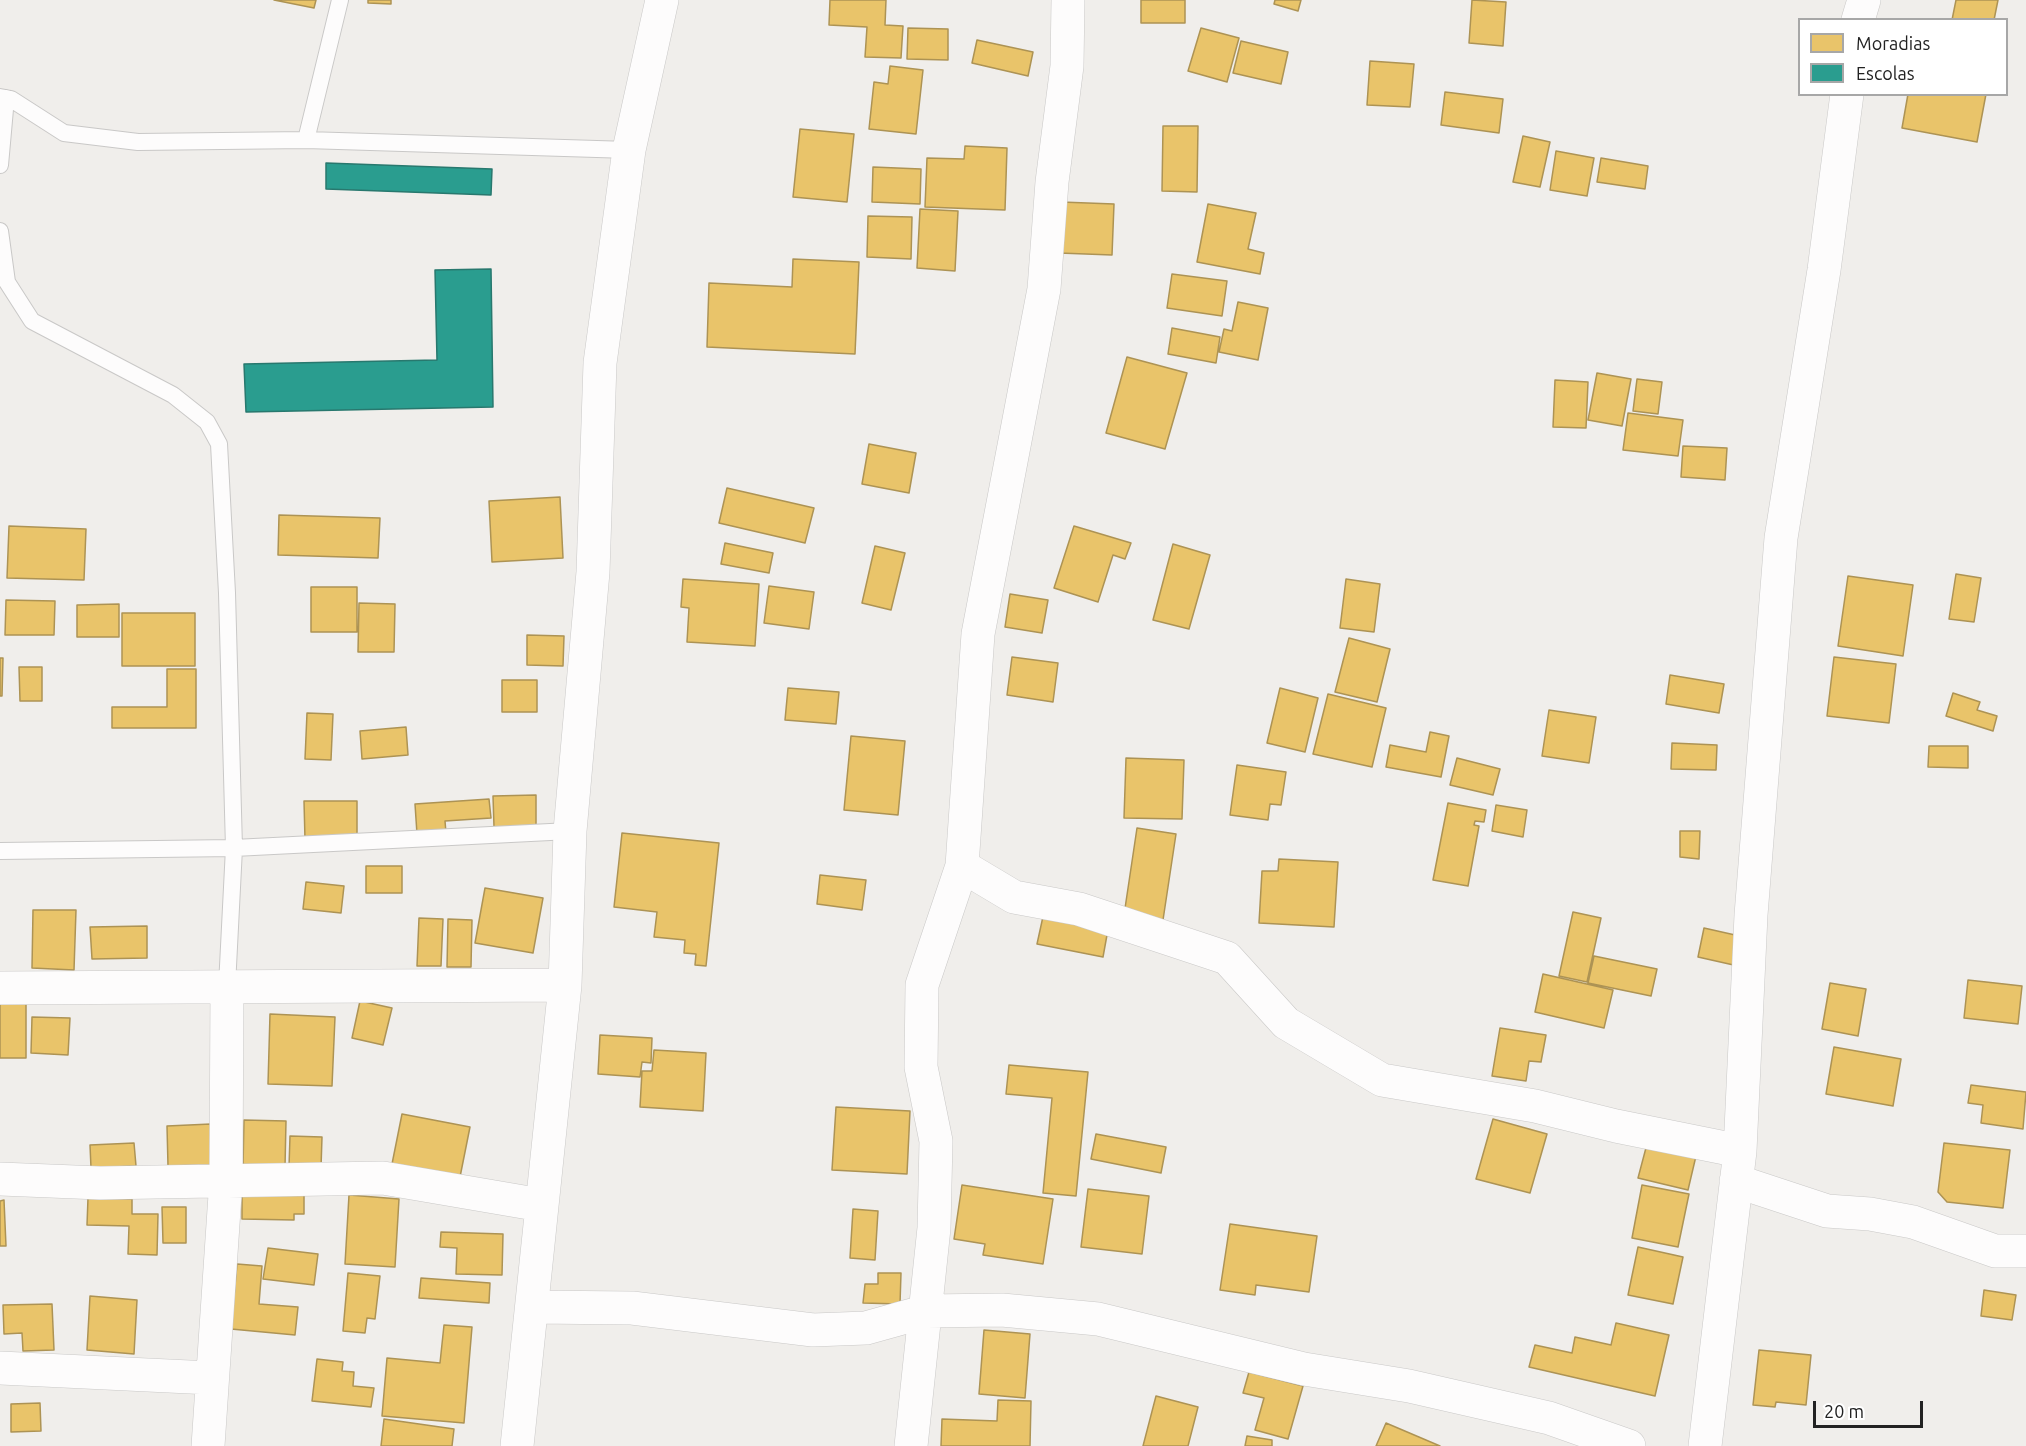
<!DOCTYPE html>
<html>
<head>
<meta charset="utf-8">
<style>
  body { margin:0 }
  #map { position:relative; width:2026px; height:1446px; overflow:hidden; background:#f0eeeb; font-family:Ubuntu,sans-serif }
  canvas { display:block }
  .legend { position:absolute; left:1798px; top:18px; width:210px; height:78px; box-sizing:border-box; background:#fff; border:2px solid #a7a7a7; margin:0; padding:8px 10px; list-style:none; font-size:18px; color:#222 }
  .legend li { display:flex; align-items:center; gap:12px; height:30px }
  .legend b { width:30px; border:2px solid #a7a7a7 }
  .scale { position:absolute; left:1813px; top:1401px; width:110px; height:27px; box-sizing:border-box; border:3px solid #222; border-top:0; padding-left:8px; font-size:18px; line-height:21px; white-space:nowrap; color:#222; -webkit-text-stroke:4px #fff; paint-order:stroke }
</style>
</head>
<body>
<div id="map">
<canvas width="2026" height="1446"></canvas>
<ul class="legend">
<li><b style="height:16px;background:#e9c46a"></b>Moradias</li>
<li><b style="height:16px;background:#2a9d8f"></b>Escolas</li>
</ul>
<div class="scale">20 m</div>
</div>
<script>
const context = document.querySelector('canvas').getContext('2d');
context.lineJoin = 'round';
function fill(path, color) {
  context.fillStyle = color;
  context.fill(path, 'evenodd');
}
function trace(path, color, width, dash) {
  context.strokeStyle = color;
  context.lineWidth = width;
  context.lineCap = dash ? 'butt' : 'round';
  context.setLineDash(dash || []);
  context.stroke(path);
}
const homes = new Path2D(`
  M274,0H316L314,8Z
  M368,0H391V4L368,3Z
  M830,0H886L885,25L903,26L901,58L865,57L867,27L829,25Z
  M1141,0H1185V23H1141Z
  M1275,0H1301L1298,11L1274,4Z
  M1472,0L1506,2L1503,46L1469,43Z
  M1956,0H1998L1994,20H1952Z
  M908,28L948,29V60L907,59Z
  M1201,28L1239,38L1227,82L1188,71Z
  M977,40L1033,52L1028,76L972,63Z
  M1241,41L1288,52L1281,84L1233,73Z
  M1370,61L1414,64L1410,107L1367,105Z
  M890,66L923,70L916,134L869,129L874,82L888,84Z
  M1445,92L1503,99L1499,133L1441,125Z
  M1908,94H1986L1977,142L1902,128Z
  M1163,126H1198L1197,192L1162,191Z
  M800,129L854,134L847,202L793,197Z
  M1523,136L1550,142L1540,187L1513,182Z
  M965,146L1007,148L1005,210L925,207L927,158L964,159Z
  M1556,151L1594,158L1587,196L1550,190Z
  M1601,158L1648,166L1645,189L1597,182Z
  M873,167L921,169L920,204L872,202Z
  M1061,202L1114,204L1112,255L1059,253Z
  M1208,204L1256,213L1248,249L1264,253L1260,274L1197,262Z
  M920,209L958,211L955,271L917,268Z
  M868,216L912,217L911,259L867,257Z
  M793,259L859,262L855,354L707,347L709,283L792,287Z
  M1172,274L1227,281L1222,316L1167,308Z
  M1238,302L1268,308L1258,360L1219,352L1224,329L1232,331Z
  M1172,328L1220,337L1216,363L1168,354Z
  M1127,357L1187,373L1165,449L1106,433Z
  M1597,373L1631,379L1622,426L1588,420Z
  M1637,379L1662,382L1658,414L1633,411Z
  M1555,380L1588,382L1586,428L1553,427Z
  M1628,413L1683,420L1678,456L1623,450Z
  M869,444L916,453L909,493L862,484Z
  M1683,446L1727,448L1725,480L1681,477Z
  M727,488L814,508L805,543L719,523Z
  M560,497L563,558L492,562L489,501Z
  M279,515L380,518L378,558L278,555Z
  M9,526L86,529L84,580L7,578Z
  M1074,526L1131,543L1125,559L1113,555L1098,602L1054,588Z
  M725,543L773,553L769,573L721,564Z
  M1173,544L1210,555L1189,629L1153,620Z
  M875,546L905,553L891,610L862,603Z
  M1956,574L1981,578L1974,622L1949,619Z
  M1848,576L1913,585L1903,656L1838,646Z
  M683,579L759,584L755,646L687,642L689,608L681,607Z
  M1346,579L1380,584L1374,632L1340,628Z
  M769,586L814,592L809,629L764,623Z
  M311,587H357V632H311Z
  M1010,594L1048,600L1042,633L1005,627Z
  M6,600L55,601L54,635H5Z
  M359,603L395,604L394,652H358Z
  M119,604V637H77V605Z
  M122,613H195V666H122Z
  M527,635L564,636L563,666L527,665Z
  M1349,638L1390,649L1377,702L1335,692Z
  M1012,657L1058,663L1053,702L1007,695Z
  M1834,657L1896,664L1889,723L1827,716Z
  M0,658H3L2,696H0Z
  M19,667H42V701H20Z
  M167,669H196V728H112V707H167Z
  M1670,675L1724,684L1719,713L1666,704Z
  M502,680H537V712H502Z
  M788,688L839,692L836,724L785,720Z
  M1280,688L1318,698L1305,752L1267,743Z
  M1953,693L1980,702L1977,710L1997,716L1993,731L1946,716Z
  M1328,694L1386,708L1372,767L1313,754Z
  M1549,710L1596,717L1589,763L1542,756Z
  M307,713L333,714L331,760L305,759Z
  M406,727L408,755L362,759L360,731Z
  M1430,732L1449,736L1441,777L1386,767L1390,745L1426,752Z
  M851,736L905,741L898,815L844,810Z
  M1672,743L1717,745L1716,770L1671,769Z
  M1929,746H1968V768L1928,767Z
  M1126,758L1184,760L1182,819L1124,818Z
  M1457,758L1500,769L1493,795L1450,785Z
  M1237,765L1286,772L1281,805L1270,804L1268,820L1230,815Z
  M536,795V826L494,827L493,796Z
  M489,799L491,818L445,821L446,833L417,834L415,804Z
  M304,801H357V840H305Z
  M1448,803L1486,810L1484,822L1475,821L1474,825L1479,826L1468,886L1433,880Z
  M1496,805L1527,810L1523,837L1492,831Z
  M1137,828L1176,834L1163,920L1124,915Z
  M1680,831H1700L1699,859L1680,857Z
  M622,833L719,843L706,966L695,965L696,954L684,953L685,940L654,937L657,912L614,907Z
  M1279,859L1338,862L1334,927L1259,923L1262,871H1278Z
  M366,866H402V893H366Z
  M820,875L866,880L862,910L817,904Z
  M306,882L344,886L341,913L303,909Z
  M485,888L543,898L533,953L475,943Z
  M33,910H76L74,970L32,968Z
  M1044,912L1109,924L1103,957L1037,944Z
  M1573,912L1601,918L1587,982L1559,976Z
  M419,918L443,919L441,966H417Z
  M448,919L472,920L471,967H447Z
  M147,926V958L92,959L90,927Z
  M1704,928L1744,937L1738,966L1698,957Z
  M1594,956L1657,969L1651,996L1588,983Z
  M1543,974L1613,990L1604,1028L1535,1012Z
  M1968,980L2022,986L2018,1024L1964,1018Z
  M1830,983L1866,989L1858,1036L1822,1029Z
  M360,1001L392,1008L383,1045L352,1038Z
  M0,1002H26V1058H0Z
  M270,1014L335,1017L332,1086L268,1084Z
  M32,1017L70,1018L68,1055L31,1053Z
  M1500,1028L1546,1035L1541,1062L1529,1061L1526,1081L1492,1076Z
  M600,1035L652,1038L651,1063L642,1062L640,1077L598,1074Z
  M1834,1047L1901,1059L1893,1106L1826,1094Z
  M654,1050L706,1053L703,1111L640,1107L642,1071H652Z
  M1009,1065L1088,1072L1076,1196L1043,1193L1052,1098L1006,1094Z
  M1971,1085L2026,1092L2023,1129L1981,1123L1983,1105L1968,1103Z
  M836,1107L910,1111L907,1174L832,1170Z
  M402,1114L470,1127L460,1177L392,1164Z
  M1493,1119L1547,1134L1530,1193L1476,1179Z
  M244,1120L286,1121L285,1167L243,1166Z
  M211,1124L212,1165L168,1166L167,1126Z
  M1096,1134L1166,1147L1161,1173L1091,1159Z
  M290,1136L322,1137L321,1168L289,1167Z
  M134,1143L136,1166L91,1168L90,1145Z
  M1944,1143L2010,1150L2003,1208L1947,1202L1938,1192Z
  M1647,1144L1696,1156L1688,1190L1638,1178Z
  M962,1185L1053,1199L1043,1264L983,1255L985,1244L954,1239Z
  M1642,1185L1689,1194L1678,1247L1632,1238Z
  M1088,1189L1149,1196L1142,1254L1081,1247Z
  M242,1194L304,1195V1214H294V1220L242,1219Z
  M349,1195L399,1199L395,1267L345,1264Z
  M88,1198L132,1199V1214H158L157,1255L128,1254L129,1226L87,1225Z
  M4,1200L6,1246H0V1201Z
  M162,1207H186V1243H163Z
  M853,1209L878,1211L875,1260L850,1258Z
  M1230,1224L1317,1236L1309,1292L1256,1285L1255,1295L1220,1290Z
  M441,1232L503,1234L502,1275L456,1274L457,1248L440,1247Z
  M1638,1247L1683,1257L1673,1304L1628,1295Z
  M268,1248L318,1254L314,1285L263,1279Z
  M237,1264L262,1266L259,1304L298,1307L295,1335L231,1329Z
  M348,1273L380,1276L375,1319L367,1318L365,1333L343,1331Z
  M878,1273H901L900,1304L863,1303L865,1284H878Z
  M421,1278L490,1283L489,1303L419,1298Z
  M1984,1290L2016,1295L2012,1320L1981,1316Z
  M90,1296L137,1300L134,1354L87,1350Z
  M52,1304L54,1350L23,1351L22,1333L4,1334L3,1305Z
  M1616,1323L1669,1335L1655,1396L1529,1367L1535,1345L1572,1353L1575,1337L1611,1345Z
  M444,1325L472,1327L464,1423L382,1416L387,1358L440,1363Z
  M984,1330L1030,1334L1025,1398L979,1394Z
  M1759,1350L1811,1355L1806,1405L1776,1402L1775,1407L1753,1405Z
  M317,1359L343,1362L342,1371L354,1372L353,1386L374,1388L371,1407L312,1401Z
  M1249,1372L1303,1386L1288,1439L1255,1430L1264,1398L1243,1393Z
  M1156,1396L1198,1407L1188,1446H1143Z
  M998,1400L1031,1401L1030,1446H941L942,1419L997,1421Z
  M40,1403L41,1431L11,1432V1404Z
  M384,1419L454,1429L452,1446H381Z
  M1386,1423L1440,1446H1376Z
  M1247,1436L1272,1440V1446H1245Z`);
const schools = new Path2D(`
  M326,163L492,169L491,195L326,189Z
  M491,269L493,407L246,412L244,364L437,360L435,270Z`);
const lane = new Path2D(`
  M0,97L11,99L64,133L138,142L306,140L629,150
  M306,140L340,0
  M0,165L6,98
  M0,231L7,282L32,321L173,395L207,422L219,444L227,593L234,848L227,986
  M0,851L234,848L570,831`);
const street = new Path2D(`
  M1858,20L1864,0
  M962,866L1014,897L1079,909L1227,958L1286,1023L1382,1080L1535,1106L1616,1126L1740,1151
  M0,988L565,985
  M0,1179L100,1183L383,1178L541,1205
  M1736,1181L1827,1211L1870,1214L1913,1222L1995,1251H2026
  M533,1307L632,1308L813,1330L866,1328L927,1311L1002,1310L1098,1319L1304,1369L1409,1386L1549,1418L1629,1446
  M0,1368L211,1378
  M208,1446L226,1180L227,986
  M517,1446L565,985L570,831L593,572L600,363L629,150L662,0
  M911,1446L934,1228L936,1141L921,1067L922,985L962,866L978,634L1044,289L1052,182L1067,66L1068,0
  M1705,1446L1740,1151L1751,915L1781,538L1824,270L1847,94`);
fill(homes, '#e9c46a');
trace(homes, '#ad9354', 1.5);
fill(schools, '#2a9d8f');
trace(schools, '#28786e', 1.5);
trace(lane, '#c9c8c7', 18);
trace(street, '#c9c8c7', 34);
trace(lane, '#fdfcfc', 16);
trace(street, '#fdfcfc', 33);
</script>
</body>
</html>
